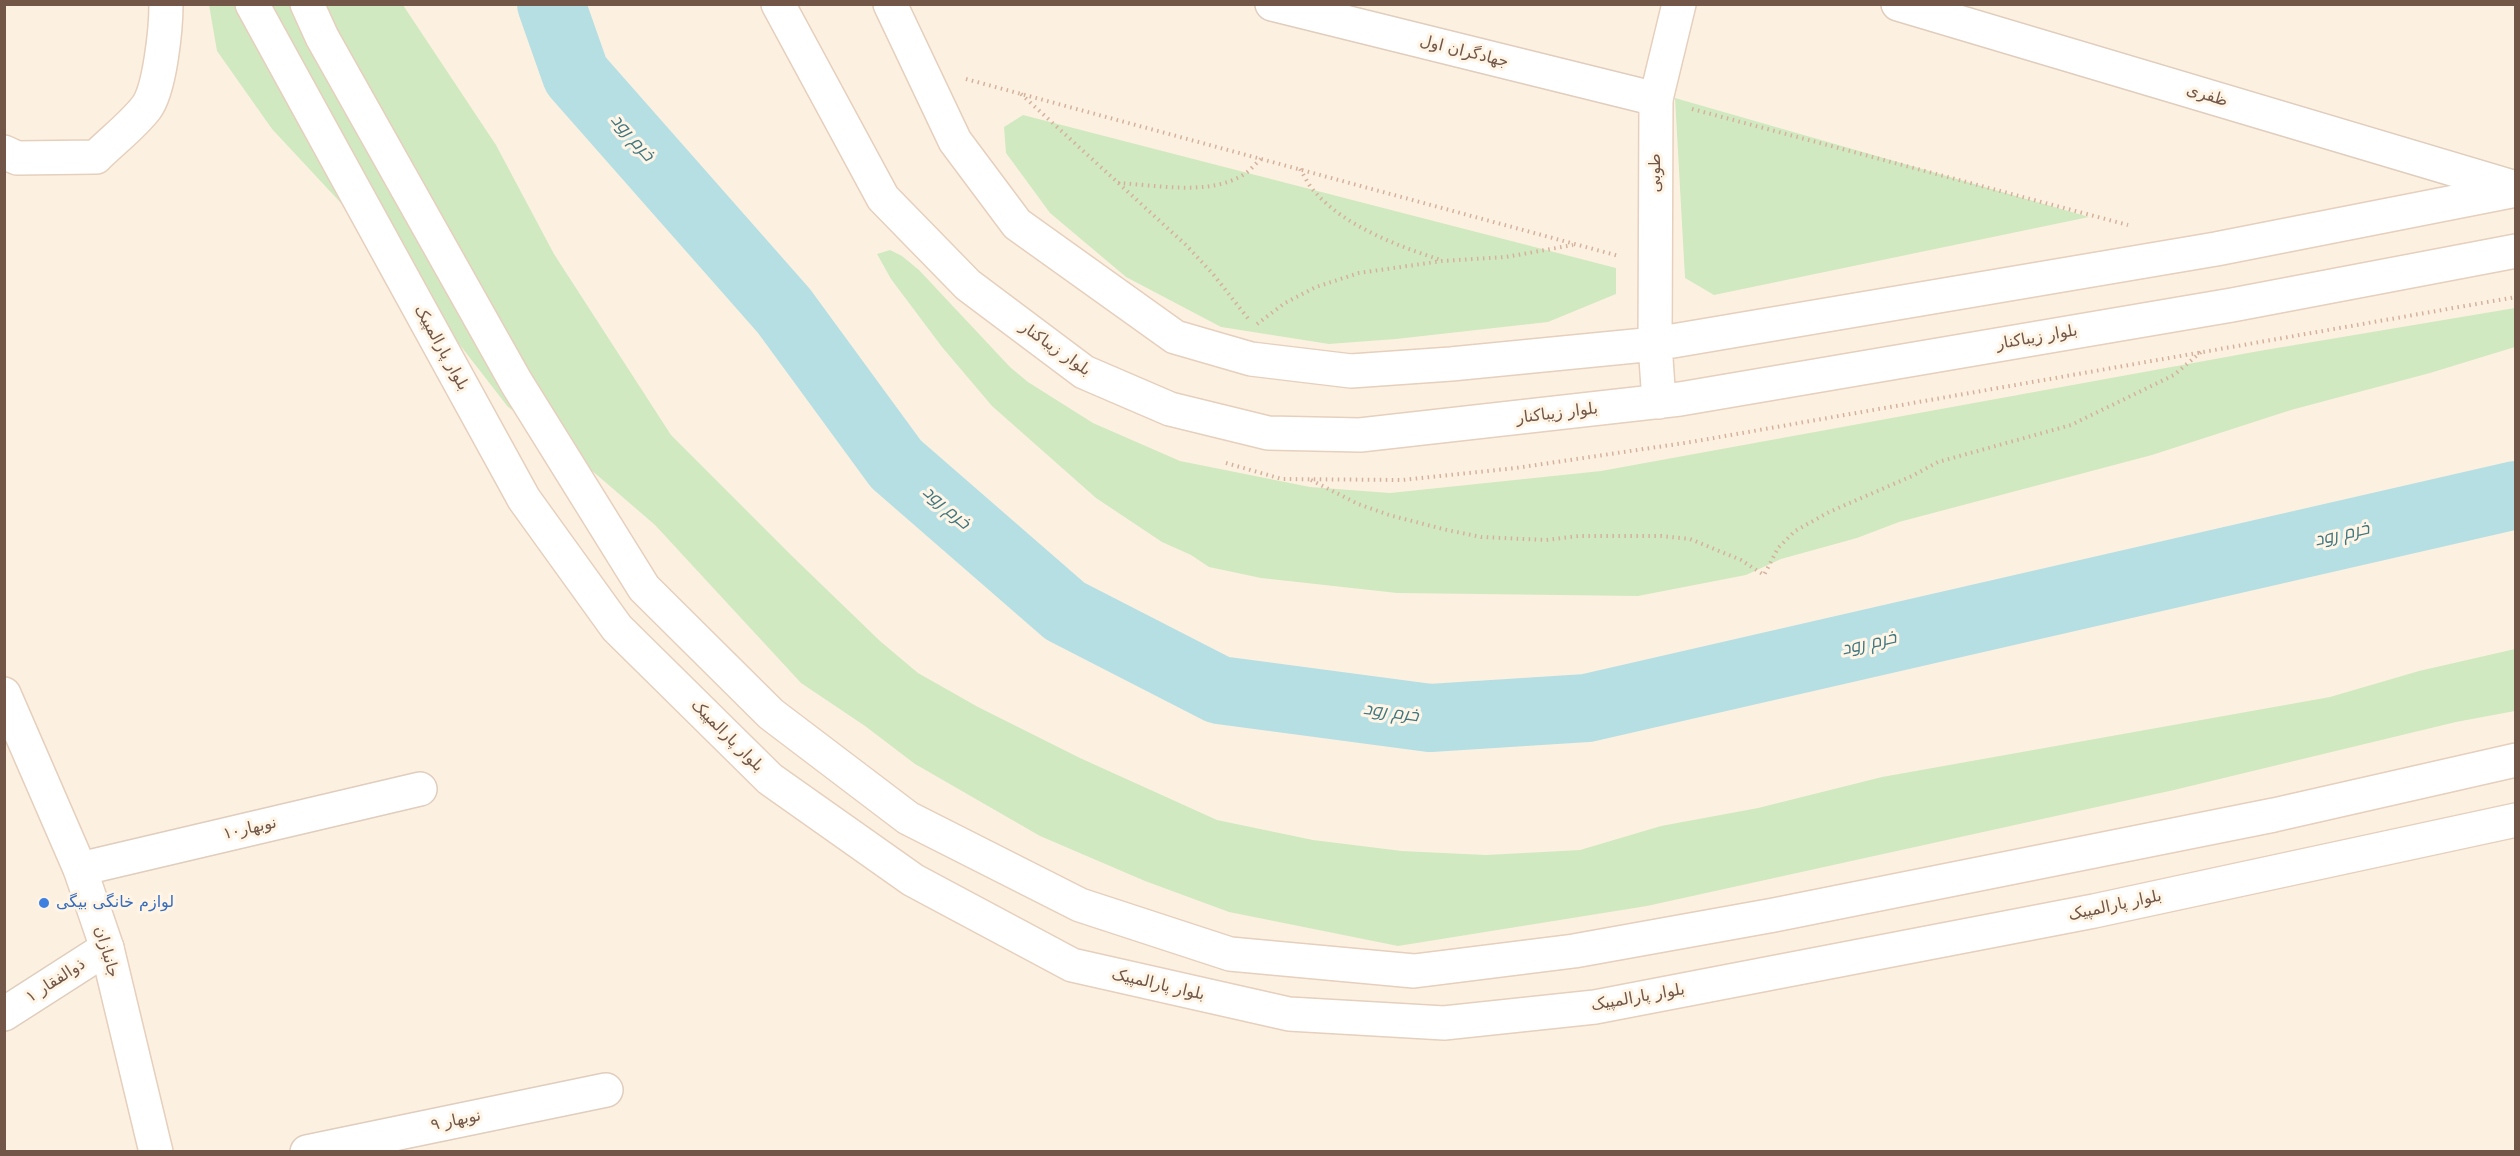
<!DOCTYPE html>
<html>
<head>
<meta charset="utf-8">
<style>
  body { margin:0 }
  #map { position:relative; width:2520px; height:1156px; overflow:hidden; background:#fcf1e1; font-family:"DejaVu Sans",sans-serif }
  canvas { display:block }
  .frame { position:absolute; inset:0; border:6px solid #725648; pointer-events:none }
</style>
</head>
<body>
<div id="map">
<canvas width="2520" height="1156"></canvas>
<div class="frame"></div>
</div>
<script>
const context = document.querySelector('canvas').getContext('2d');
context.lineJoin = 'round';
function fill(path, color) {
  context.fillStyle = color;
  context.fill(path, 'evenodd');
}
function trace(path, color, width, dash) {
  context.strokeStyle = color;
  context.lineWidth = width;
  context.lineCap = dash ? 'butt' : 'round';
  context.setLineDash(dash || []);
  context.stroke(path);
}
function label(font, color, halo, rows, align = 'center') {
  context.font = font + ' "DejaVu Sans",Cairo,sans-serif';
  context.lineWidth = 6;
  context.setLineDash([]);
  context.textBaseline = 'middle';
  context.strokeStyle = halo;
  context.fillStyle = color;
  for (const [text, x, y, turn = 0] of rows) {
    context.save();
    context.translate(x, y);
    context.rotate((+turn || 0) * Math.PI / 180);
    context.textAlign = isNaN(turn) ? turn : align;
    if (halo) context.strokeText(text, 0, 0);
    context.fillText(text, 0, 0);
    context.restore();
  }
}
const green = new Path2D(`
  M209,5H403L496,145L554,254L671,435L792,556L880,641L918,673L978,707L1080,758L1217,820L1313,840L1402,851L1486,855L1580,850L1661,826L1758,808L1882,777L2330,697L2419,671L2515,649V711L2456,722L2174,790L1647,906L1398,946L1229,912L1145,881L1040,836L915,764L865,726L801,683L655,525L568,450L508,407L394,260L272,129L217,51Z
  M1675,98L2089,217L1714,295L1685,278Z
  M1023,115L1616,268V294L1548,322L1396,339L1329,344L1221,327L1126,277L1050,213L1006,153L1004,127Z
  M890,250L902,256L919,270L1010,367L1028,382L1093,423L1180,461L1310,487L1390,493L1601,471L2259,351L2515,308V347L2430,373L2291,410L2152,455L1899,522L1857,538L1781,559L1746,575L1638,596L1397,593L1261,578L1209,567L1191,555L1162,542L1096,498L992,406L942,347L891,279L877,254Z`);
const river = new Path2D(`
  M551,4L576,75L784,311L896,464L1065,611L1219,690L1430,718L1587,708L2516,495`);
const path = new Path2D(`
  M966,79L1619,256
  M1021,94L1186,245L1213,274L1250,321
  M1692,109L2128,225
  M1300,169C1305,177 1309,186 1315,192C1344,226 1400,247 1441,260
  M1118,183C1158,185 1208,196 1243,175C1250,171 1255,164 1261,159
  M1257,324L1285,303L1316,287L1359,273L1442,261L1506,257L1573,245
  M1226,463L1282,479L1402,480L1516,468L1691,442L2516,297
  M1311,480L1358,504L1389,515L1447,530L1481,537L1546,540L1579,536H1661L1690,539L1741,560L1764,575L1778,548L1795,531L1829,512L1912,476L1938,462L2071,425L2174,375L2201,352`);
const street = new Path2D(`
  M1272,4L1656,99
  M1898,4L2516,188
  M80,869L420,789
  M4,1014L107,948
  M307,1152L606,1090`);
const secondary = new Path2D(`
  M252,4L524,499L617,628L770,779L913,880L1072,965L1289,1014L1444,1023L1595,1007L2094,911L2516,820
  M307,4L322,37L516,382L644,588L771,714L908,818L1080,905L1230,954L1414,971L1574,951L1774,915L2274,815L2516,760
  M778,4L883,198L968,285L1084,372L1170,409L1268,433L1360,435L1680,399L2232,305L2516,251
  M890,4L955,141L1017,224L1175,337L1251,359L1351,371L1451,364L1655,344L2216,249L2516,190
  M4,152L17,158L96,157C112,141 132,126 146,108C160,90 166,28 166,4
  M1659,402L1655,344L1656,99L1679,4
  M4,694L80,869L107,948L156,1152`);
const markers = [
  [44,903,6,"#3f7fe0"]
];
const streetNames = [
  ["جهادگران اول",1464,52,14],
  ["ظفری",2207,96,17],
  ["طوبی",1656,173,-90],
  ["بلوار زیباکنار",2037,338,-10],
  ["بلوار پارالمپیک",441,348,61],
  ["بلوار زیباکنار",1055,349,35],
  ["بلوار زیباکنار",1557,414,-7],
  ["بلوار پارالمپیک",727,736,45],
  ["نوبهار۱۰",250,829,-13],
  ["بلوار پارالمپیک",2115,906,-12],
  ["جانبازان",106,952,74],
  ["ذوالفقار ۱",56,981,-33],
  ["بلوار پارالمپیک",1158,985,13],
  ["بلوار پارالمپیک",1638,998,-10],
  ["نوبهار ۹",456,1121,-12]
];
const shopNames = [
  ["لوازم خانگی بیگی",56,903]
];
const waterNames = [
  ["خرم رود",632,138,49],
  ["خرم رود",946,508,41],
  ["خرم رود",2342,535,-13],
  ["خرم رود",1869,644,-13],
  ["خرم رود",1391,713,8]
];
fill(green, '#d1e9c0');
trace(river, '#b6dfe4', 68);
trace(street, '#e0cdbd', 36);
trace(secondary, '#e6cfbd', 36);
trace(path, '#d5b19c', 4, [1.5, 4.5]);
trace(street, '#fff', 33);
trace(secondary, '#fff', 33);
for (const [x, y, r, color] of markers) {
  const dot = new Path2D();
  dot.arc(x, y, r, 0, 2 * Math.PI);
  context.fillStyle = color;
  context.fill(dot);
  trace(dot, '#fff5e6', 2);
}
label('16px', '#725648', '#fff5e6', streetNames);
label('16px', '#366cbe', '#fff5e6', shopNames, 'left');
label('italic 18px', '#3f767f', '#fff5e6', waterNames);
</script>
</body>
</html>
